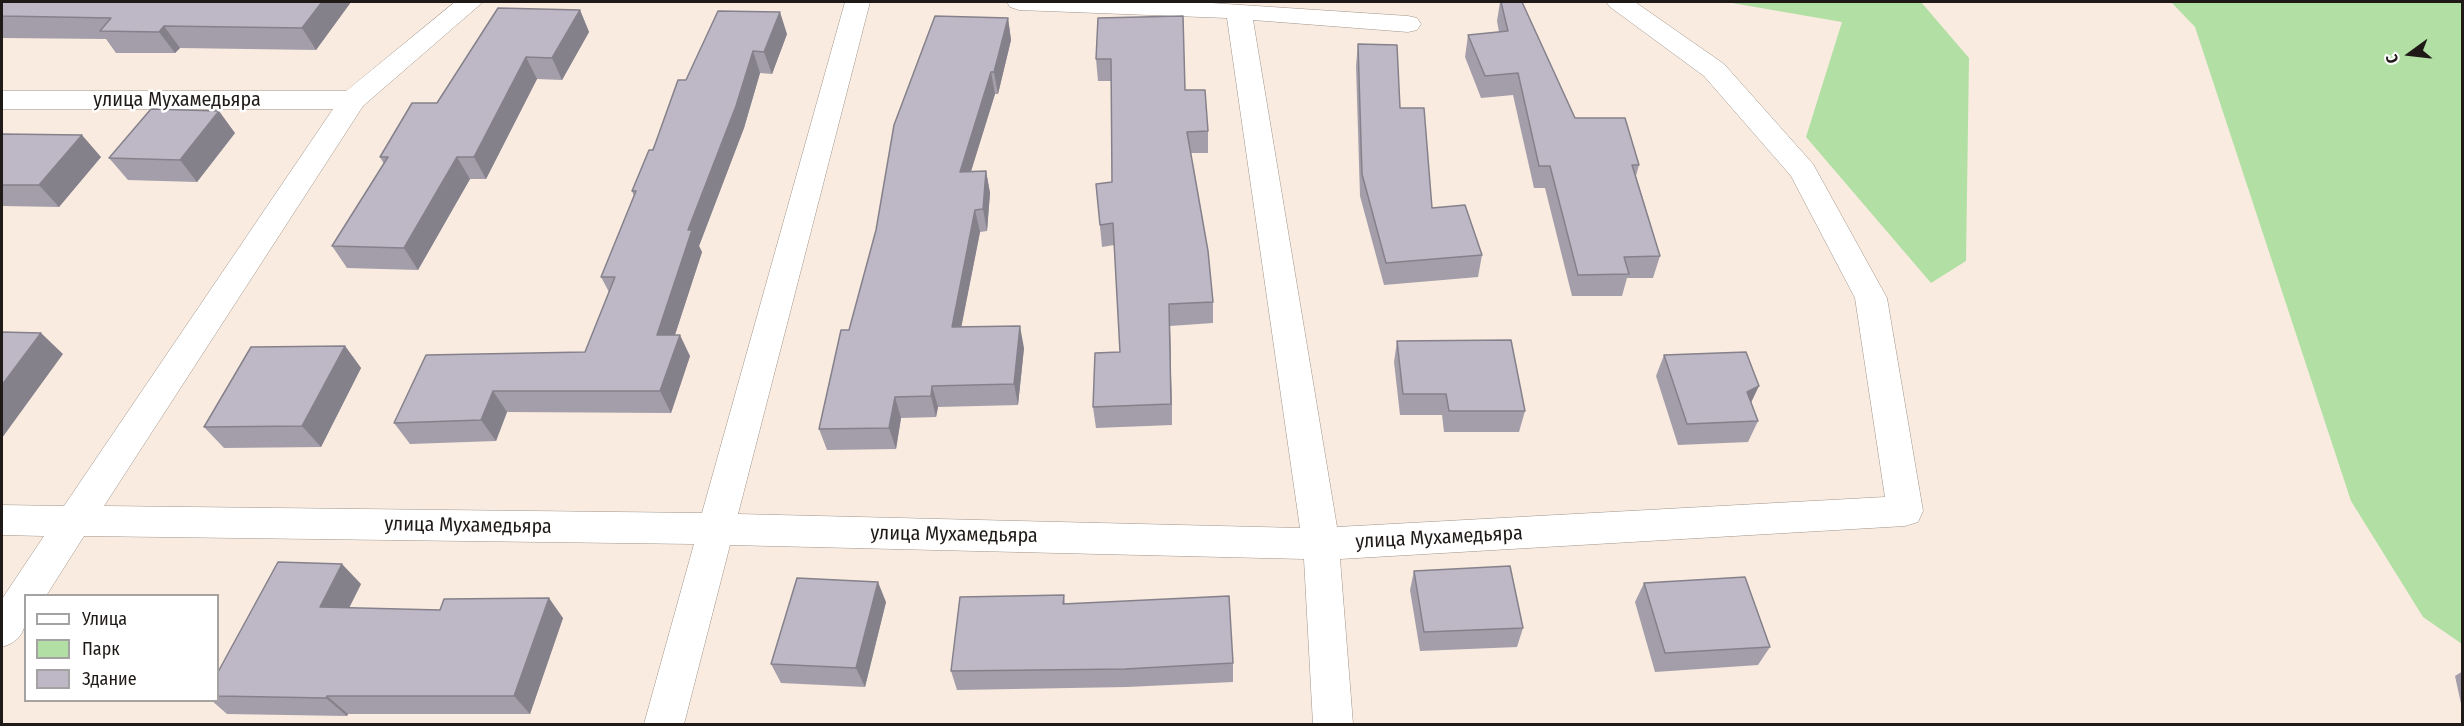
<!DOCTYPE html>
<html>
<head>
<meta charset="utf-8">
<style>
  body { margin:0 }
  #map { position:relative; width:2464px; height:726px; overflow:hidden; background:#f9ebe0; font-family:"Fira Sans Condensed",sans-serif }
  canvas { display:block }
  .frame { position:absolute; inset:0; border:3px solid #1f1a17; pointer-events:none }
  .legend { position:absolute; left:24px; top:594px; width:195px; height:108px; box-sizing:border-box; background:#fff; border:2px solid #a5a3a2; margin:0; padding:8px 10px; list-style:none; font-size:18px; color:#1f1a17 }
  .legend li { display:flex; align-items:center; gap:12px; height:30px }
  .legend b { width:30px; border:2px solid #a5a3a2 }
  .north { position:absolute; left:2380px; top:24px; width:60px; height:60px; -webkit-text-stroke:4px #fff; paint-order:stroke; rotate:255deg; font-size:16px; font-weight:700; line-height:24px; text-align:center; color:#1f1a17 }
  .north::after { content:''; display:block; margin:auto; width:21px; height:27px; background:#1f1a17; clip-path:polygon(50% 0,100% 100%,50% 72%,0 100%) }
</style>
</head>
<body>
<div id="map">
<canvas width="2464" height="726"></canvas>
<div class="frame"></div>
<ul class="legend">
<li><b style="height:8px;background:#fff"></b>Улица</li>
<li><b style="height:16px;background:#b2e0a4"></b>Парк</li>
<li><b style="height:16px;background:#beb8c6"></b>Здание</li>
</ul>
<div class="north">С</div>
</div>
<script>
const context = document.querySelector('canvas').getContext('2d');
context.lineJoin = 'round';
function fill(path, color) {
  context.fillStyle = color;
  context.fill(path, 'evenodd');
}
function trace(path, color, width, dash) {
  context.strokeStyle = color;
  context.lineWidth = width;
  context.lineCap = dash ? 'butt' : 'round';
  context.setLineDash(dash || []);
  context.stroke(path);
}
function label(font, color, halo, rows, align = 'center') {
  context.font = font + ' "Fira Sans Condensed",sans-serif';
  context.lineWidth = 5;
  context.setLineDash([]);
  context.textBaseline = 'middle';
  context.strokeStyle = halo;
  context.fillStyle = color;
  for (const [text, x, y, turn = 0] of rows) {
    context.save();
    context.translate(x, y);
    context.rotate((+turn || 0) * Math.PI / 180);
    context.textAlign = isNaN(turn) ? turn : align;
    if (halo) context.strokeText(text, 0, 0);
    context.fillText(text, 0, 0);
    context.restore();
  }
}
const green = new Path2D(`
  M1726,2H1921L1969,58L1966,261L1931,283L1806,137L1842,22Z
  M2171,2H2462V644L2423,617L2351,501L2195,27Z`);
const street = new Path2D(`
  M455,2H483L363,106L104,506L702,513L845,2H870L738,514L1300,528L1227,18L1019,10L1010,7L1007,2H1196L1408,16L1417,18L1421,24L1417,30L1408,32L1253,20L1337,527L1885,497L1855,298L1791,176L1704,76L1610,7L1606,2H1635L1724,64L1813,164L1887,298L1923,511L1918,522L1905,526L1340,559L1353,724H1313L1304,559L730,545L684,724H644L694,544L84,536L46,596H26C26,620 29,639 2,647V599L44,536L2,535V505L64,506L333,109H2V91H346Z`);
const wall = new Path2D(`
  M2,2H351L316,50L180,48L175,53H116L106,39L2,38Z
  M1500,2H1522L1575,118L1639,165L1636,176L1660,256L1653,278H1627L1622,296H1572L1545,188H1534L1513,95L1481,98L1465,57L1468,35L1499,32L1497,21Z
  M580,10L589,32L562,80L537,79L486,179H470L418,270L347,268L332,246L384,164L380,157L437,103Z
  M1008,18L1011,40L998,94H995L971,171H986L990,193L987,231L980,232L961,327L1024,348L1018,405L938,407L936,417L901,418L896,449L827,450L819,429L849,330Z
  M1098,18L1185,90L1208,131V153H1191L1213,302V323L1170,326L1172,425L1096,428L1093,407L1120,352L1114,245L1102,247L1096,184L1112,182L1111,81H1098L1096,59Z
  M787,34L772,74L760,73L744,128L699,246L702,252L675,335L690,356L671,413L507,412L496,441L410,444L394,423L585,352L609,292L601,277L634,196L632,191L686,80Z
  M1358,44L1400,108L1432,208L1482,255L1478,277L1384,285L1360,196L1356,66Z
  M235,133L197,182L128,180L109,158Z
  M2,134L101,157L59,207L2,206Z
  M1397,341L1525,411L1519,432H1444L1442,415H1400L1394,362Z
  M345,346L361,368L321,447L224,448L204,427Z
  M1664,355L1751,403L1758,421L1748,442L1678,445L1656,376Z
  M1414,571L1523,628L1517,647L1420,651L1410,590Z
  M1644,583L1770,647L1758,665L1655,672L1635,602Z
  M361,584L349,608L563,618L530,714H348L347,716L227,714L211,700H218V672Z
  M1064,595L1065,604L1233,663V682L1127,687L957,690L951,671Z
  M886,602L865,687L781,683L771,664Z
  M2463,671V713L2455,676Z`);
const shadedWall = new Path2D(`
  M322,2H351L316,50L302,28Z
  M580,10L589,32L562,80L552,58Z
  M780,12L787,34L772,74L764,52Z
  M1008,18L1011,40L998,94L994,72Z
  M164,26L180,48L175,53L159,32Z
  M753,51L760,73L744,128L699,246L702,252L668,356L657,335L688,230Z
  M526,57L537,79L486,179L474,157Z
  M991,72L995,94L964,194L960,172Z
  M219,111L235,133L197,182L180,160Z
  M82,135L101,157L59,207L39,185Z
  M457,157L470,179L418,270L404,248Z
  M986,171L990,193L987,231L983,209Z
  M975,210L980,232L957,349L952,327Z
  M1169,304L1170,326L1172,425L1171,404Z
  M1020,326L1024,348L1018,405L1014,384Z
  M41,333L63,354L2,438V385Z
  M680,335L690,356L671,413L660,391Z
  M345,346L361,368L321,447L302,426Z
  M932,386L938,407L936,417L931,396Z
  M1759,386L1749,407L1747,392Z
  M493,391L507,412L496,441L481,420Z
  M895,397L901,418L896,449L889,428Z
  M342,564L361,584L340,626L320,607Z
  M878,582L886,602L865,687L856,668Z
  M549,598L563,618L530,714L514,696Z
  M327,696L348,714L347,716L326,698Z`);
const building = new Path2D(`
  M2,2H322L302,28L164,26L159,32L100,31L111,18L2,16Z
  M1501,2H1522L1575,118H1625L1639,165H1632L1660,256L1624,257L1629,274L1578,275L1550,166H1539L1518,73L1485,76L1468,35L1508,31Z
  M498,8L580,10L552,58L526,57L474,157H457L404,248L332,246L388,157H380L412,103H437Z
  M718,11L780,12L764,52L753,51L736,106L688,230H692L657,335H680L660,391H493L481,420L394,423L426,355L585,352L615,277H601L636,191H632L649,150H653L678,80H686Z
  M935,16L1008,18L994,72H991L960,172L986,171L983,209L975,210L952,327L1020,326L1014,384L932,386L931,396L895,397L889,428L819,429L841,330H849L876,230L894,125Z
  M1183,16L1185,90H1205L1208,131L1187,132L1208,251L1213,302L1169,304L1171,404L1093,407L1095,353L1120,352L1113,223L1100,225L1096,184L1112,182L1111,59H1096L1098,18Z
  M1358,44L1397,45L1400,108H1424L1432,208L1465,205L1482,255L1386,263L1362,174Z
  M151,109L219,111L180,160L109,158Z
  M2,134L82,135L39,185H2Z
  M2,332L41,333L2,385Z
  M1511,340L1525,411H1449L1446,394H1403L1397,341Z
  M345,346L302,426L204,427L251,347Z
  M1746,352L1759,386L1747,392L1758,421L1687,424L1664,355Z
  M278,562L342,564L320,607L440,610L444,599L549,598L514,696H327L326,698L218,696V672Z
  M1510,566L1523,628L1424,632L1414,571Z
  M1745,577L1770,647L1665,653L1644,583Z
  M797,578L878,582L856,668L771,664Z
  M1064,595L1063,604L1229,596L1233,663L1125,669L951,671L960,597Z`);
const streetNames = [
  ["улица Мухамедьяра",177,100],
  ["улица Мухамедьяра",468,526,1],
  ["улица Мухамедьяра",954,535,1],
  ["улица Мухамедьяра",1439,538,-3]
];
fill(green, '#b2e0a4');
trace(street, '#a0948a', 1);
fill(street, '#fff');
fill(wall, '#a39eaa');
fill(shadedWall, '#85818b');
fill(building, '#beb8c6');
trace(building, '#85818b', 1.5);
label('20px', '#1f1a17', '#fff', streetNames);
</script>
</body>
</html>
